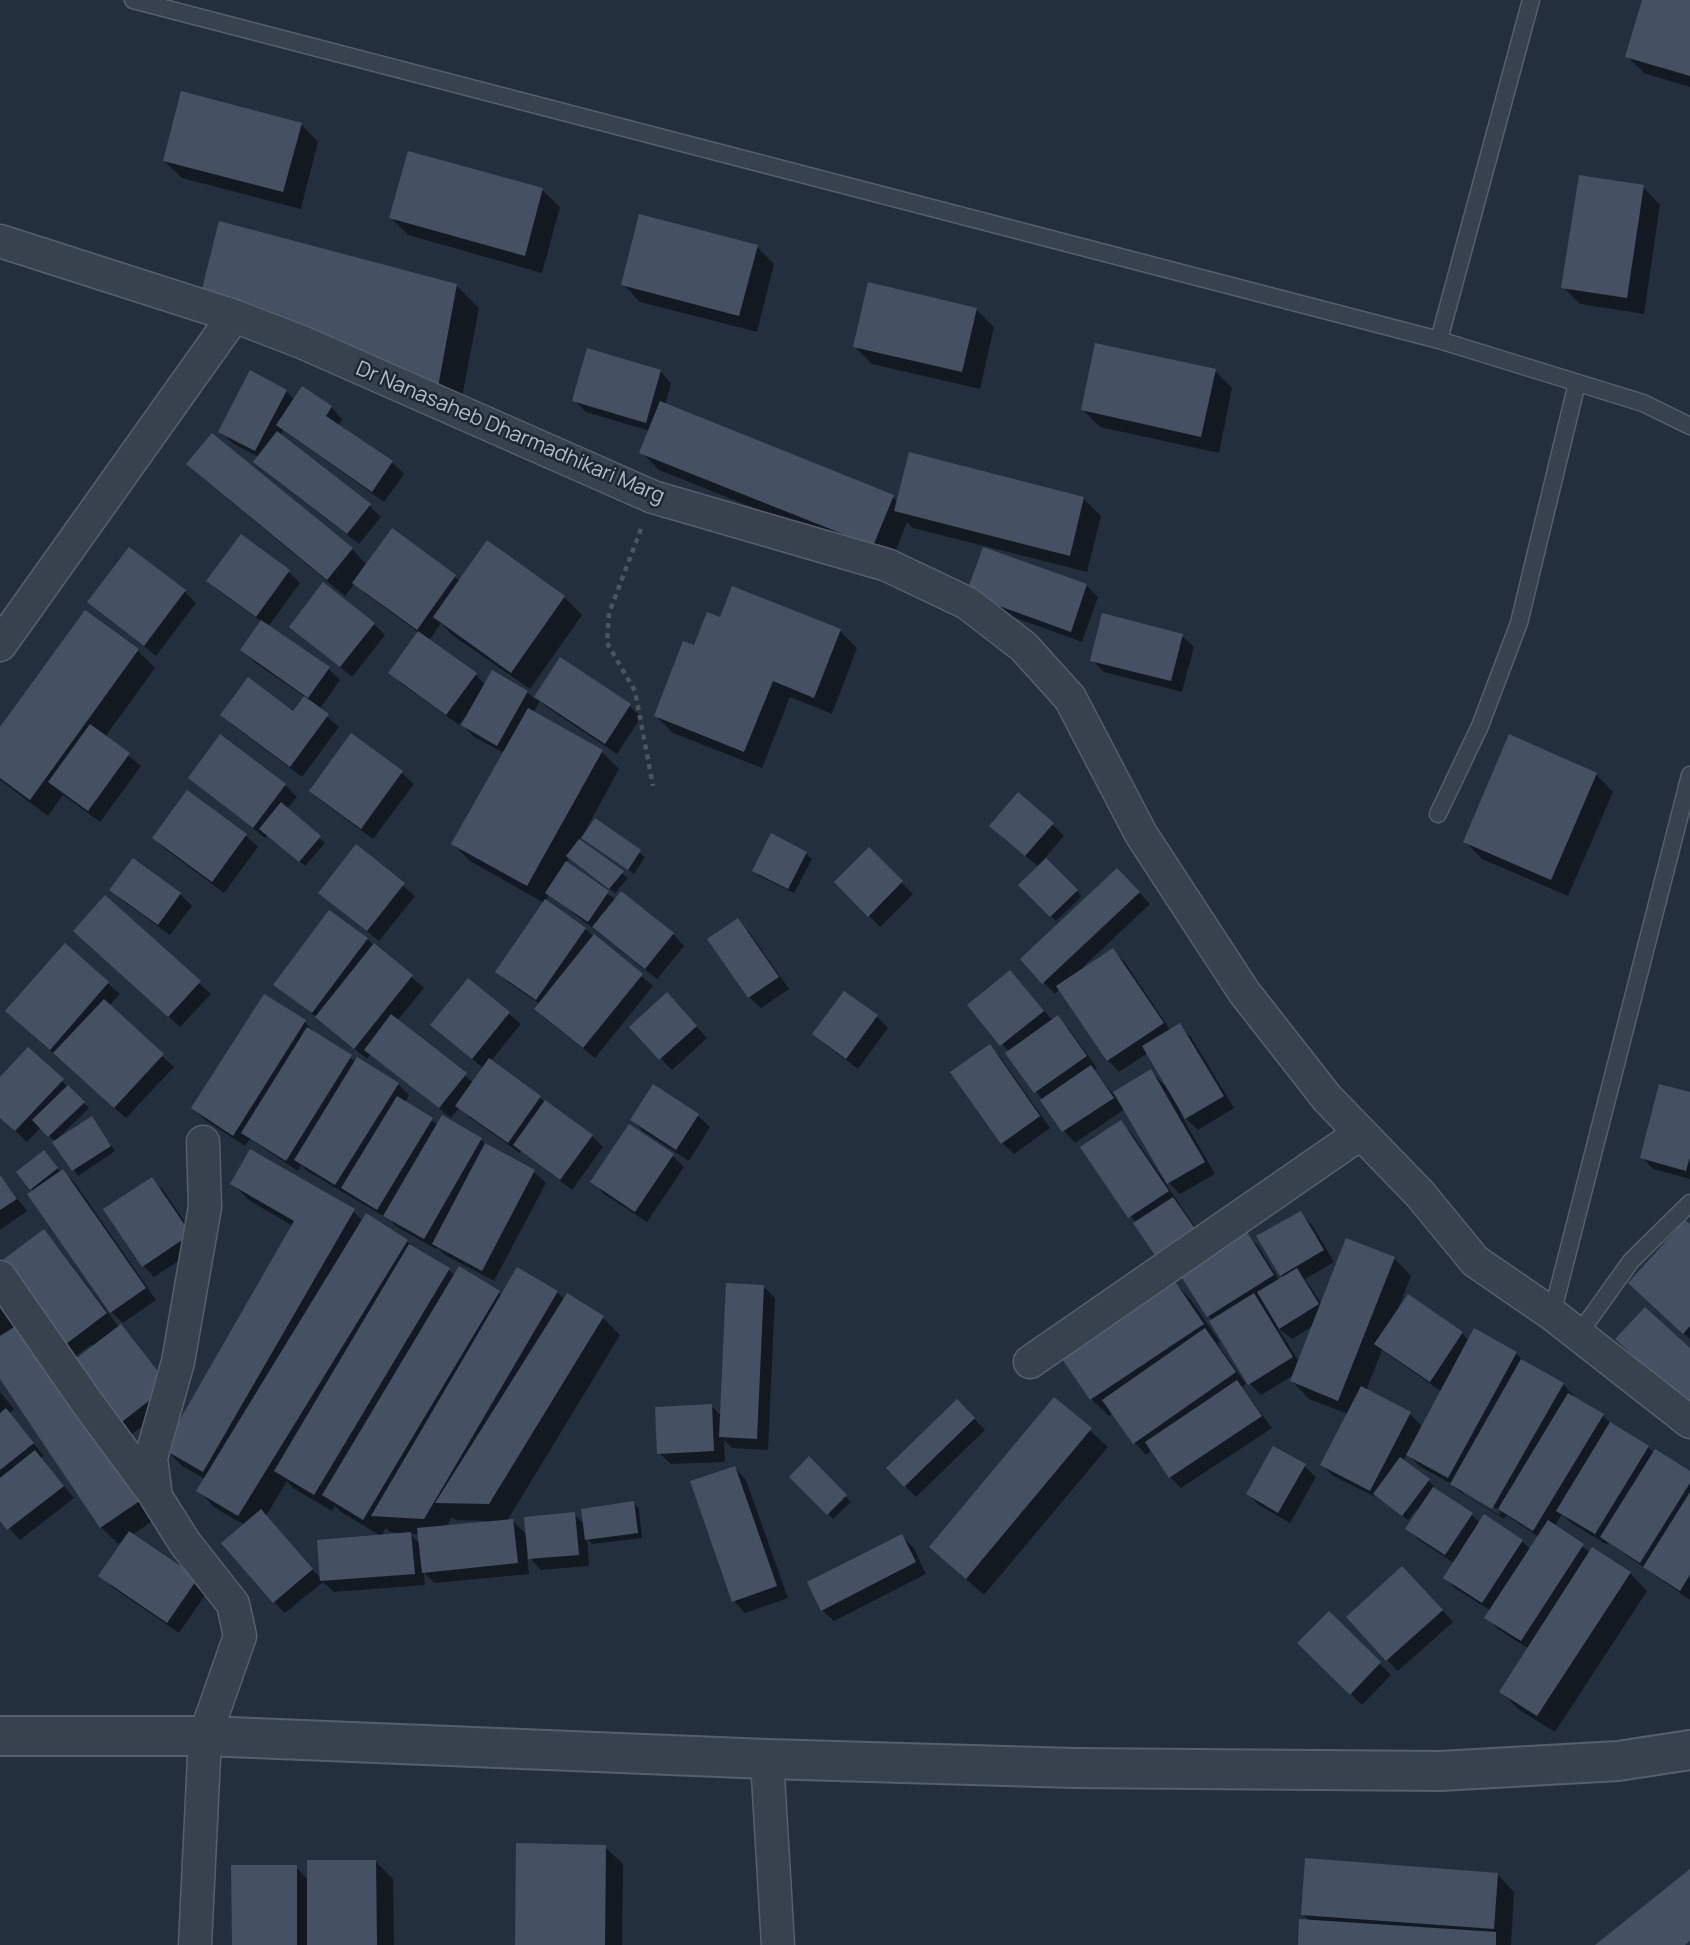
<!DOCTYPE html>
<html>
<head>
<meta charset="utf-8">
<style>
  body { margin:0 }
  canvas { display:block; background:#242f3e }
</style>
</head>
<body>
<canvas width="1690" height="1945"></canvas>
<script>
const context = document.querySelector('canvas').getContext('2d');
context.lineJoin = 'round';
function fill(path, color) {
  context.fillStyle = color;
  context.fill(path, 'evenodd');
}
function trace(path, color, width, dash) {
  context.strokeStyle = color;
  context.lineWidth = width;
  context.lineCap = dash ? 'butt' : 'round';
  context.setLineDash(dash || []);
  context.stroke(path);
}
function label(font, color, halo, rows, align = 'center') {
  context.font = font + ' Manrope,sans-serif';
  context.lineWidth = 5;
  context.setLineDash([]);
  context.textBaseline = 'middle';
  context.strokeStyle = halo;
  context.fillStyle = color;
  for (const [text, x, y, turn = 0] of rows) {
    context.save();
    context.translate(x, y);
    context.rotate((+turn || 0) * Math.PI / 180);
    context.textAlign = isNaN(turn) ? turn : align;
    if (halo) context.strokeText(text, 0, 0);
    context.fillText(text, 0, 0);
    context.restore();
  }
}
const shadow = new Path2D(`
  M1643,0H1690V87L1644,73L1627,56Z
  M301,124L318,142L301,209L182,178L164,161Z
  M1643,187L1660,205L1644,314L1580,304L1563,287Z
  M542,190L560,207L542,273L408,235L391,218Z
  M757,247L774,264L757,332L640,302L623,284Z
  M456,285L479,308L460,408L225,315Z
  M976,309L994,327L980,389L872,364L855,347Z
  M660,371L671,383L665,405L893,497L898,502L1083,498L1101,516L1087,572L913,528L907,522L891,563L659,470L641,452L650,431L586,412L574,400Z
  M1215,371L1232,388L1219,453L1100,427L1083,410Z
  M286,391L295,400L331,407L342,419L338,426L392,462L404,474L384,502L283,430L280,436L369,505L381,517L359,544L267,473L255,461L259,457L232,443L220,431Z
  M189,464L352,549L367,565L392,530L460,581L488,543L564,597L582,615L530,689L452,635L441,623L429,641L476,675L485,685L527,692L535,699L560,660L630,706L641,717L617,754L548,708L540,701L533,713L602,752L619,769L583,835L585,836L595,820L645,857L634,874L582,836L579,841L628,878L615,893L569,858L566,864L616,900L673,934L684,946L657,979L549,894L545,902L585,929L653,986L595,1058L547,1020L536,1009L540,1004L509,983L497,972L544,903L470,861L453,844L504,753L474,737L463,725L467,718L465,717L459,725L402,684L390,672L419,633L366,594L355,583L345,596L206,481Z
  M129,549L185,592L196,603L156,656L89,602Z
  M289,572L300,583L268,627L329,669L340,680L319,710L339,727L302,777L234,726L222,715L293,713L305,697L254,662L243,650L262,622L220,592L208,581Z
  M1086,585L1098,597L1082,642L980,605Z
  M85,612L138,651L155,668L105,737L141,766L100,822L63,795L48,816L0,780V730Z
  M721,619L840,631L857,648L832,714L790,697L762,768L673,733L656,716L695,647Z
  M374,624L385,635L352,677L291,626Z
  M1182,636L1194,647L1182,692L1104,672L1092,660Z
  M352,736L402,773L414,784L373,839L323,802L312,791Z
  M221,737L285,785L297,797L287,809L325,843L305,866L268,835L265,838L190,778Z
  M1596,774L1613,792L1568,896L1482,859L1465,841Z
  M188,793L246,836L258,847L224,893L165,849L154,838Z
  M1052,824L1064,836L1044,859L1082,896L1056,921L1021,885L1039,867L1003,838Z
  M772,836L806,854L812,859L794,893L759,876L754,870Z
  M357,847L415,896L379,941L321,893Z
  M869,850L913,894L880,927L836,882Z
  M133,860L180,894L192,906L170,935L123,901L111,890Z
  M1129,882L1150,904L1083,967L1085,969L1112,950L1124,961L1171,1031L1179,1026L1191,1037L1234,1108L1198,1130L1180,1113L1215,1174L1180,1194L1165,1179L1164,1181L1206,1243L1135,1222L1083,1147L1121,1122L1132,1134L1163,1179L1165,1178L1125,1109L1075,1143L1064,1131L1009,1052L969,1006L1010,972L1053,1021L1058,1018L1069,1029L1097,1068L1094,1070L1113,1094L1151,1072L1167,1087L1148,1053L1119,1072L1108,1060L1060,989L1055,994L1043,982Z
  M738,921L749,932L789,989L761,1008L749,997Z
  M367,939L424,988L397,1021L474,1083L484,1069L432,1025L469,980L521,1024L490,1062L592,1136L603,1147L572,1190L521,1151L520,1153L469,1117L460,1107L451,1118L371,1054L367,1059L276,984Z
  M87,942L199,983L211,994L180,1027Z
  M65,945L120,994L109,1006L174,1067L126,1118L19,1023Z
  M265,996L305,1022L316,1035L356,1062L398,1084L409,1095L405,1103L438,1125L481,1140L488,1147L534,1172L546,1183L494,1281L445,1255L437,1247L436,1249L397,1227L390,1220L307,1171L301,1165L298,1171L250,1139L245,1146L205,1120L193,1108Z
  M678,1006L707,1038L672,1070L631,1027Z
  M877,1017L888,1028L858,1069L826,1045L814,1034Z
  M990,1046L1001,1058L1050,1128L1014,1154L1002,1143Z
  M0,1080L62,1081L89,1108L59,1137L60,1139L91,1118L115,1151L78,1176L55,1142L41,1127L27,1142L0,1116Z
  M653,1087L698,1116L710,1127L689,1161L643,1131L632,1120Z
  M1690,1094V1179L1653,1169L1642,1157Z
  M630,1127L673,1156L684,1167L647,1222L604,1194L593,1182Z
  M49,1157L61,1173L63,1171L75,1183L156,1300L123,1323L111,1312L31,1189Z
  M0,1176L27,1211L0,1230Z
  M152,1179L163,1190L201,1246L154,1277L143,1265Z
  M232,1183L353,1211L363,1221L407,1241L416,1250L449,1270L455,1276L498,1292L502,1296L557,1292L565,1300L603,1318L620,1335L507,1521L512,1520L528,1536L574,1514L585,1525L634,1503L639,1509L642,1538L592,1544L587,1539L589,1566L541,1570L527,1555L529,1574L435,1583L424,1573L425,1585L334,1592L323,1582L285,1613L274,1602L245,1525L215,1508L198,1490L205,1479L182,1466L165,1449L293,1226L250,1201ZM287,1481L293,1488L332,1511L335,1506L341,1512L381,1536L386,1528L390,1532L399,1533V1535L322,1580L266,1516ZM452,1517L455,1520L486,1521V1523L446,1527ZM410,1534H419L420,1544Z
  M1300,1213L1312,1225L1334,1262L1305,1279L1322,1304L1394,1258L1411,1276L1399,1307L1462,1333L1469,1341L1516,1353L1526,1364L1563,1384L1574,1396L1573,1398L1603,1416L1615,1427L1648,1447L1655,1454L1690,1473V1600L1608,1542L1607,1545L1570,1522L1562,1514L1554,1527L1591,1553L1630,1573L1647,1591L1555,1732L1518,1709L1501,1691L1529,1649L1498,1629L1486,1617L1491,1611L1456,1589L1445,1578L1454,1563L1419,1540L1407,1529L1419,1511L1417,1509L1408,1520L1382,1500L1333,1476L1322,1464L1348,1414L1309,1399L1292,1381L1294,1375L1261,1395L1250,1384L1209,1316L1246,1234L1258,1246L1279,1280L1284,1278L1281,1275ZM1313,1326L1299,1362L1278,1328L1292,1339ZM1382,1350L1442,1392L1423,1427L1410,1414L1366,1391ZM1407,1453L1419,1466L1453,1485L1464,1495L1504,1519L1506,1515L1539,1537L1531,1550L1522,1541L1480,1523L1472,1515L1432,1488L1434,1486L1429,1481L1403,1461ZM1463,1490L1501,1511L1499,1515L1463,1494Z
  M1690,1227V1339L1642,1294Z
  M44,1231L55,1243L119,1327L120,1326L132,1338L179,1397L126,1439L94,1347L92,1344L75,1357L64,1345Z
  M1174,1282L1191,1300L1220,1342L1217,1343L1246,1384L1242,1387L1272,1428L1181,1488L1170,1477L1152,1450L1146,1455L1135,1443L1113,1413L1109,1416L1091,1399Z
  M763,1286L775,1298L768,1450L732,1448L724,1440L725,1462L671,1464L659,1453L711,1405L721,1416Z
  M0,1306L18,1326L160,1516L132,1535L197,1580L208,1591L179,1633L112,1587L101,1575L125,1540L118,1544L101,1527L0,1376Z
  M0,1392L14,1409L9,1414L44,1456L41,1458L74,1498L20,1540L0,1518Z
  M1055,1399L1108,1447L984,1595L931,1547Z
  M957,1401L985,1430L916,1497L888,1469Z
  M809,1459L851,1502L833,1519L791,1477Z
  M1304,1466L1316,1477L1290,1523L1259,1505L1248,1494Z
  M735,1468L746,1480L788,1598L745,1613L734,1601Z
  M902,1536L914,1548L926,1574L834,1621L822,1610Z
  M1413,1579L1453,1622L1398,1671L1387,1660Z
  M1329,1613L1391,1675L1362,1705L1300,1643Z
  M605,1847L623,1864L622,1945H517Z
  M376,1862L393,1879L394,1945H233L296,1867L308,1880Z
  M1497,1874L1514,1892L1511,1945H1299L1310,1921L1302,1914Z`);
const building = new Path2D(`
  M1642,0H1690V76L1625,57Z
  M181,91L302,123L283,192L163,161Z
  M408,151L543,188L525,256L389,218Z
  M1579,175L1644,185L1627,298L1561,288Z
  M639,214L758,245L739,316L621,285Z
  M219,221L457,284L438,387L201,293Z
  M868,282L977,308L962,372L853,347Z
  M1095,343L1216,369L1201,437L1081,410Z
  M587,348L661,370L646,423L572,401Z
  M250,370L287,390L255,451L218,432Z
  M302,386L332,406L326,416L393,461L372,492L276,425Z
  M660,401L894,495L873,546L639,453Z
  M277,431L371,504L347,534L253,462Z
  M212,433L353,548L327,580L186,464Z
  M909,452L1084,497L1070,556L894,511Z
  M392,528L456,575L417,630L352,583Z
  M241,534L290,570L256,617L206,581Z
  M487,540L565,596L511,673L433,617Z
  M129,547L186,590L144,646L87,602Z
  M983,547L1087,584L1071,632L966,594Z
  M323,582L375,623L340,667L289,627Z
  M732,586L841,629L814,698L773,681L744,752L654,716L683,641L694,645L707,612L720,617Z
  M85,610L139,649L30,800L0,778V727Z
  M1102,613L1183,634L1171,681L1090,661Z
  M261,620L330,667L308,698L240,650Z
  M418,631L477,673L446,715L388,673Z
  M560,657L631,704L605,744L534,697Z
  M492,670L528,691L497,746L461,725Z
  M248,677L293,711L304,696L329,714L290,767L220,715Z
  M528,708L603,750L527,886L451,844Z
  M90,724L130,753L88,811L48,782Z
  M351,733L403,771L361,829L309,791Z
  M220,734L286,784L253,828L188,778Z
  M1509,734L1597,773L1551,880L1463,842Z
  M187,790L247,834L212,882L152,838Z
  M1018,792L1054,823L1025,856L989,826Z
  M281,802L321,836L299,862L259,829Z
  M595,818L641,850L628,870L581,838Z
  M771,833L807,852L788,889L752,871Z
  M579,839L624,871L609,889L566,856Z
  M356,844L405,883L367,931L318,893Z
  M869,847L903,881L868,917L834,882Z
  M133,858L181,893L158,925L109,890Z
  M1046,858L1078,890L1050,917L1018,885Z
  M566,861L609,891L588,922L545,893Z
  M1117,868L1140,892L1042,984L1020,959Z
  M621,891L674,933L645,969L592,927Z
  M105,895L201,981L168,1017L73,931Z
  M545,899L586,928L536,1000L495,972Z
  M329,910L368,938L312,1013L273,985Z
  M738,918L779,977L748,998L707,939Z
  M594,934L643,974L583,1048L534,1009Z
  M65,943L109,982L50,1050L5,1011Z
  M374,943L413,975L354,1049L315,1017Z
  M1113,948L1164,1023L1107,1061L1056,986Z
  M1010,970L1044,1011L1000,1046L967,1005Z
  M468,978L510,1012L472,1059L430,1025Z
  M844,991L878,1015L846,1059L812,1034Z
  M667,992L697,1026L659,1060L629,1027Z
  M264,994L306,1020L233,1136L191,1108Z
  M104,999L164,1054L114,1108L53,1053Z
  M391,1014L467,1073L439,1108L364,1050Z
  M1058,1015L1087,1056L1034,1093L1005,1053Z
  M1180,1023L1224,1096L1185,1119L1142,1046Z
  M307,1027L352,1055L286,1161L241,1133Z
  M990,1044L1040,1116L1001,1144L950,1072Z
  M28,1047L64,1079L15,1131L0,1118V1077Z
  M357,1057L399,1083L335,1185L294,1160Z
  M489,1058L541,1096L508,1143L455,1106Z
  M1091,1065L1114,1098L1062,1132L1040,1100Z
  M1151,1069L1205,1162L1167,1184L1113,1092Z
  M653,1084L699,1114L676,1150L630,1120Z
  M1659,1084L1690,1092V1157L1686,1171L1640,1158Z
  M68,1085L85,1102L48,1137L32,1120Z
  M397,1096L433,1118L377,1210L341,1188Z
  M545,1100L593,1135L560,1180L513,1145Z
  M442,1115L482,1138L424,1239L383,1216Z
  M92,1116L111,1146L72,1171L52,1142Z
  M1121,1120L1169,1191L1128,1218L1080,1147Z
  M629,1124L674,1154L635,1212L590,1182Z
  M485,1143L535,1170L482,1271L432,1244Z
  M250,1149L355,1209L203,1472L163,1449L294,1221L230,1184Z
  M44,1150L58,1168L30,1190L16,1172Z
  M63,1169L146,1288L110,1313L27,1194Z
  M0,1175L17,1199L0,1210Z
  M152,1177L191,1234L142,1267L103,1209Z
  M1173,1197L1196,1230L1156,1257L1133,1223Z
  M1301,1211L1324,1250L1280,1276L1256,1236Z
  M366,1213L408,1240L238,1516L196,1491Z
  M1685,1220L1690,1224V1326L1683,1334L1628,1283Z
  M44,1229L107,1313L62,1347L0,1262Z
  M1247,1232L1274,1275L1207,1317L1180,1275Z
  M1346,1238L1395,1257L1338,1401L1290,1381Z
  M409,1244L450,1268L314,1495L274,1471Z
  M459,1266L500,1291L363,1520L322,1495Z
  M517,1267L558,1291L424,1519L371,1516Z
  M1297,1268L1319,1304L1279,1329L1257,1292Z
  M1174,1280L1204,1324L1090,1400L1060,1356Z
  M726,1283L764,1285L757,1439L719,1437Z
  M567,1293L604,1316L489,1504L435,1503Z
  M1254,1293L1293,1357L1248,1385L1209,1321Z
  M1408,1294L1463,1332L1430,1382L1374,1344Z
  M1645,1307L1690,1348V1407L1615,1339Z
  M25,1320L144,1498L100,1528L0,1379V1336Z
  M121,1324L169,1385L113,1429L65,1367Z
  M1205,1328L1236,1372L1133,1444L1102,1400Z
  M1474,1328L1517,1352L1448,1478L1406,1455Z
  M1521,1359L1564,1383L1492,1509L1450,1484Z
  M1237,1380L1262,1416L1169,1478L1145,1442Z
  M1361,1386L1411,1412L1370,1491L1320,1465Z
  M1568,1393L1604,1414L1533,1531L1498,1509Z
  M1054,1397L1092,1428L966,1579L929,1547Z
  M957,1399L975,1418L904,1487L886,1468Z
  M712,1404L714,1451L657,1454L655,1407Z
  M6,1408L34,1443L0,1470V1413Z
  M1610,1422L1649,1446L1595,1534L1556,1511Z
  M1273,1446L1306,1464L1278,1513L1246,1494Z
  M1655,1449L1690,1471V1483L1640,1563L1600,1537Z
  M35,1450L64,1486L7,1530L0,1521V1478Z
  M809,1456L847,1495L827,1515L789,1477Z
  M1400,1457L1430,1479L1402,1516L1373,1494Z
  M735,1466L777,1586L732,1602L690,1481Z
  M1433,1487L1473,1513L1445,1555L1405,1529Z
  M1690,1492V1575L1680,1591L1643,1567Z
  M634,1501L638,1533L585,1540L581,1509Z
  M261,1509L313,1569L273,1603L221,1543Z
  M575,1512L579,1555L528,1559L524,1517Z
  M1484,1514L1523,1540L1482,1603L1443,1578Z
  M513,1519L518,1563L422,1573L417,1528Z
  M1548,1520L1584,1544L1521,1641L1484,1618Z
  M129,1531L198,1578L167,1623L98,1576Z
  M411,1532L415,1574L320,1581L317,1540Z
  M902,1534L916,1562L821,1611L807,1582Z
  M1592,1547L1631,1572L1537,1716L1499,1692Z
  M1402,1566L1443,1610L1386,1661L1346,1617Z
  M1329,1611L1381,1662L1350,1695L1297,1643Z
  M516,1843L606,1845L605,1945H515Z
  M1305,1858L1498,1873L1494,1929L1301,1915Z
  M307,1860H376L377,1945H307Z
  M231,1865H297V1945H232Z
  M1690,1869V1941L1685,1945H1595Z
  M1299,1919L1496,1932V1945H1298Z`);
const path = new Path2D(`
  M641,529L609,613L607,643L635,691L653,786`);
const service = new Path2D(`
  M133,0L1439,340L1643,403L1690,426
  M1439,340L1531,0
  M1438,814L1480,726L1519,623L1577,383
  M1552,1314L1690,775
  M1578,1335L1631,1261L1690,1203`);
const minor = new Path2D(`
  M0,241L234,316L304,343L653,497L887,565L967,603L1024,647L1070,698L1141,834L1244,992L1327,1098L1420,1194L1475,1261L1552,1314L1690,1422
  M0,645L234,316
  M0,1277L88,1404L156,1496
  M1030,1362L1361,1133
  M767,1759L778,1945
  M195,1945L205,1736L240,1636L233,1604L185,1543L156,1497L151,1458L178,1362L205,1207L203,1142`);
const tertiary = new Path2D(`
  M0,1736H205L767,1759L1074,1768L1440,1771L1618,1761L1690,1750`);
const streetNames = [
  ["Dr Nanasaheb Dharmadhikari Marg",510,433,23]
];
fill(shadow, '#0007');
fill(building, '#455162');
trace(service, '#565f6c', 19);
trace(minor, '#565f6c', 35);
trace(tertiary, '#565f6c', 42);
trace(path, '#44595c', 4.5, [5, 5]);
trace(service, '#38414e', 16);
trace(minor, '#38414e', 32);
trace(tertiary, '#38414e', 38);
label('21px', '#b4bcc9', '#1d2633', streetNames);
</script>
</body>
</html>
